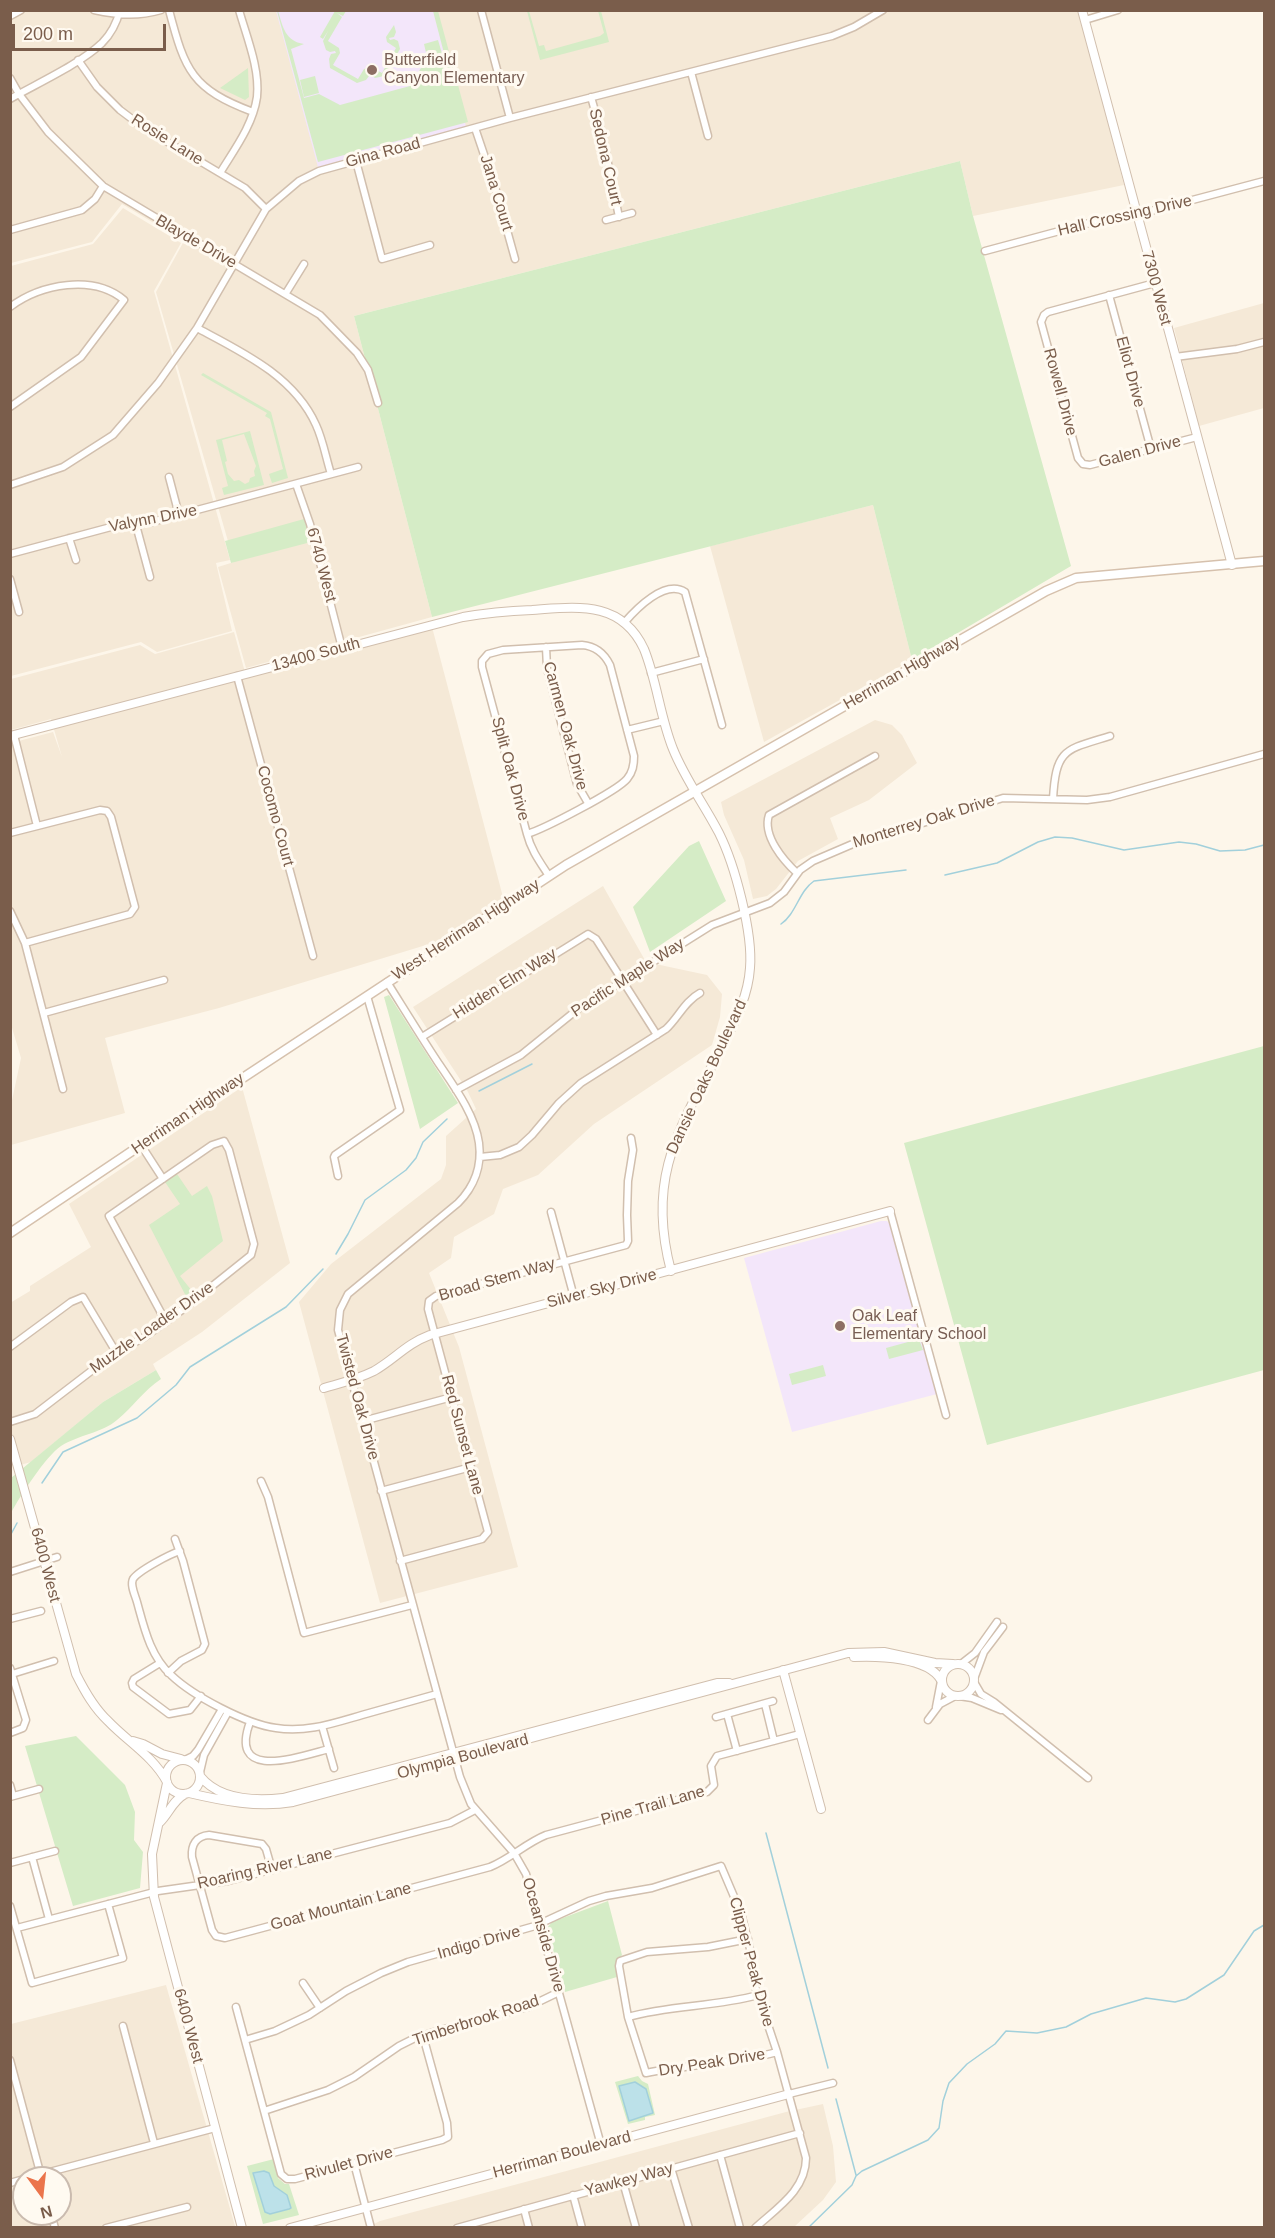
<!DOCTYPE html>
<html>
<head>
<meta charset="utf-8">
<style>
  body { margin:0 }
  #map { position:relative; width:1275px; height:2238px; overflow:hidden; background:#fdf6ea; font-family:Helvetica,sans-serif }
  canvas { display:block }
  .frame { position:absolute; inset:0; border:12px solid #7a5d4b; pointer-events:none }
  .north { position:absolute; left:12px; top:2166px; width:60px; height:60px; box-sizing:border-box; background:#fffaf1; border:2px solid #cabbaf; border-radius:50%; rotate:165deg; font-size:16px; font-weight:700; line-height:24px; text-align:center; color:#7a5d4b }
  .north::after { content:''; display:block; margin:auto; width:21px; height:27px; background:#eb744b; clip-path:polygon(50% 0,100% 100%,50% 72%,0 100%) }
  .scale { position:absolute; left:12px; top:24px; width:154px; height:27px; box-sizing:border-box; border:3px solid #7a5d4b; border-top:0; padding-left:8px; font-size:18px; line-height:21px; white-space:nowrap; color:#7a5d4b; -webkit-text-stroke:4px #fffaf1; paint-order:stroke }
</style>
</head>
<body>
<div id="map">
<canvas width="1275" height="2238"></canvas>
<div class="frame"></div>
<div class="north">N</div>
<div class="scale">200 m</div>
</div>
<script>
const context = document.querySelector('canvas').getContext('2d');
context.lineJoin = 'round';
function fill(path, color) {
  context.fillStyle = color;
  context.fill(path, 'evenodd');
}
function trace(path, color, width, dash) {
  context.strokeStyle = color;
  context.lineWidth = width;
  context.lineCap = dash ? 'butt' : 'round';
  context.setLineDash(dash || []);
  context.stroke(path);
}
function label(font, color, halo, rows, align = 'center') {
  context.font = font + ' Helvetica,sans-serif';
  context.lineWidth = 6;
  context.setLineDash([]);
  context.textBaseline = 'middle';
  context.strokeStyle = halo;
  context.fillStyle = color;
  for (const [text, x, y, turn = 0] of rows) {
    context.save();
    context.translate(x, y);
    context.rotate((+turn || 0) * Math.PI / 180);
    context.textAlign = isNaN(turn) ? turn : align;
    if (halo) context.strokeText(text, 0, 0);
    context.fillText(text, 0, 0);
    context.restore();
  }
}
const residential = new Path2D(`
  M11,11H1079L1124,185L973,216L960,161L354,316L432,617L246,668L218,567L234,562L156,292L184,241L122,204L92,242L11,263Z
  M123,208L181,243L154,291L230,560L216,563L232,631L157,652L141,642L11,676V266L93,244Z
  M1264,303V408L1199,426L1174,328Z
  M873,505L912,660L764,742L710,546Z
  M432,627L504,901L436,942L219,1008L105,1038L125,1113L11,1145V1105L21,1058L10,1021L11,743L53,732L62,757L51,719L11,730V679L140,645L155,654L234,632L246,676Z
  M875,720L892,725L902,735L917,763L869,800L830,818L838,839L798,861L776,889L767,896L753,899L744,860L724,815L721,802Z
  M603,886L646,962L707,975L722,994L720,1017L712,1045L594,1124L538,1175L503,1189L494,1214L454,1237L451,1258L429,1273L459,1347L518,1567L380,1603L299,1302L331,1264L441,1179L446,1165V1136L476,1109L467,1090L413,1007Z
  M242,1087L290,1263L202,1332L153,1364L156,1370L103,1402L31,1462L13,1467L10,1458V1303L30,1291V1286L91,1247L69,1204Z
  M166,1985L235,2226L11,2228V2024ZM24,2178H60V2214H24Z
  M823,2104L833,2146L836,2182L823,2200L794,2227L366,2228L380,2221L786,2112Z`);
const education = new Path2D(`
  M276,11H434L467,130L319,171Z
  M881,1221H887L891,1226L937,1394L792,1432L744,1258Z`);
const green = new Path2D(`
  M277,11H278C283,27 285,41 304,44L291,49L304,98L319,94L340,105L410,86L424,63L428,61L424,44L438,40L443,57H445L433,11H438L468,122L318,162Z
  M335,11H346L343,16L337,13L342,17L328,41L339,48L340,53L333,65L358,79L364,69L371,67L382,73L396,48L387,42L386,37L394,25L396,32L394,37L389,38L390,40L394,39L398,41L400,49L384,76L375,78L371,75L370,71L368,72L369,76L366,80L357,83L330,68L329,59L331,54L336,53L335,51L330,52L326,50L323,41L328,31L323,39L320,37Z
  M527,11H529L539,46L544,45L546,51L600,36L604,33L598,11H601L609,42L540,60Z
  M248,68L249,97L245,100L220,88Z
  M315,76L319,93L304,97L300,80Z
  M960,161L973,216L1071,566L912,660L873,505L432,617L354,316Z
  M203,373L271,412L288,478L272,483L269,474L283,469L270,419L265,416L267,413L201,375Z
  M250,431L264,485L224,495L222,488L228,486L216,440ZM244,434L256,466L254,471L255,476L250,478L249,482L245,484L239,480L234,481L228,474L225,462L227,461L222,440Z
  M304,519L311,542L231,563L225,541Z
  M699,841L726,901L650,952L633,907L689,846Z
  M389,995L458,1103L420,1129L384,997Z
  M1264,1046V1370L987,1445L904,1143Z
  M177,1174L192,1196L207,1186L212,1196L223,1241L180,1276L196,1296L189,1302L149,1225L180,1204L165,1182Z
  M919,1339L923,1350L889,1359L886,1348Z
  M823,1365L826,1376L792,1385L789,1374Z
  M156,1370L161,1379C144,1390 133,1407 117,1420C102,1433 78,1435 61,1446C46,1456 20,1496 11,1513V1478L103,1402Z
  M76,1736L125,1785L135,1812L134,1840L143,1852L140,1888L73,1906L25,1746Z
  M608,1901L622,1955L615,1963L617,1977L565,1992L547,1928L552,1922Z
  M638,2076L642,2081L648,2084L655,2115L645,2117V2120L628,2124L615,2082Z
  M274,2159L278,2178L285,2184H289L299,2215L263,2224L247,2166Z`);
const water = new Path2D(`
  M635,2082L646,2089L653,2113L629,2121L619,2086Z
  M264,2171L269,2173L274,2186L287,2195L291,2208L289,2209L270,2214L265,2212L253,2173Z`);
const stream = new Path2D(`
  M945,875L997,863L1038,842L1055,837L1072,838L1124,850L1179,842L1196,844L1220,851L1245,850L1264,845
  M781,924C796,914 799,891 814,881L906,870
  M479,1091L532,1064
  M336,1254L348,1234L365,1200L406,1170L416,1158L423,1142L447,1119
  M42,1483L63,1452L137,1418L176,1385L190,1367L286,1307L323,1269
  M10,1536L17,1523
  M766,1833L828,2068
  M836,2099L856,2175
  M808,2228L852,2185L856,2176L862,2171L928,2140L939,2128L943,2101L949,2083L967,2064L995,2044L1006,2031L1037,2033L1066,2027L1091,2014L1146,1998L1175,2002L1186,1999L1224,1975L1254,1931L1264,1925`);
const minor = new Path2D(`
  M94,10C118,15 137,17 161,10
  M169,10C185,71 192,89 253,112
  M481,10L510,118
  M10,16L21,10
  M1085,20L1118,10
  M78,60L97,87L120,110L144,128L245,188L266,209
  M691,72L708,136
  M10,78L19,94L48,132L103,186L320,315L357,353L368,370L378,403
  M591,97L603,139L619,217
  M10,99C38,83 80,64 102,43C110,35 117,22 120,10
  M475,128L495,187L515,259
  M356,161L382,259L430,245
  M220,173C234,150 253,125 257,97C260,69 247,38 239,10
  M606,220L632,213
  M10,230L82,210L95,199L103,186
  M985,251L1093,222L1117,220L1264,181
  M1155,283L1048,312L1044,315L1041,322L1078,458L1083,464L1090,465L1197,437
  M286,293L304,264
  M1109,295L1151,449
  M10,307C41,284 93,274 124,300L81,357L10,407
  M197,328C242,352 294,376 316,425C323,440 326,458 331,474
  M1175,357L1237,349L1264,342
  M169,477L179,515
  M296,484L310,524L342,648
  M10,485L63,467L113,435L158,383L197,328L266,209L299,181L319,171L510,118L832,36L854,27L883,10
  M136,525L150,577
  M69,538L76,560
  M10,554L111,527L152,522L358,467
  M10,579L19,612
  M624,623C636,609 665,579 685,592L722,725
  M546,647L547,668L577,784L588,803
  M651,673L704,659
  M237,676L313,956
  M627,730L664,721
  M14,735L37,826
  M1053,799C1056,748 1065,750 1110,736
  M10,833L100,810L107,811L111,817L135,907L130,914L25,943
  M527,834C544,829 617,791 627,779C633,772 634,765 634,756L610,665C604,653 595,646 582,645L503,650L488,654L482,661V667L527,834C531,850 540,862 549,876
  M797,873C784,861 762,836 769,815L875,756
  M10,911L25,943L63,1089
  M387,982C404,1009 420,1035 437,1061C453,1085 475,1114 479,1143C482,1166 474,1187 458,1203L348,1294L340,1310L338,1330L460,1777L471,1804L514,1853L526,1874L601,2145
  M44,1013L164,980
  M422,1037L588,934L596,939L657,1035
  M456,1090L521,1055L578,1009L712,925L770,903L784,892L800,870L813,861L869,837L894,832L1003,798L1087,800L1110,797L1264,754
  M141,1145L163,1179
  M480,1157L500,1155L519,1147L532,1135L559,1103L581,1083L666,1029C678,1018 685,1001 700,993
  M338,1176L334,1157L335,1155L400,1110L367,996
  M890,1211L946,1415
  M551,1212L574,1297
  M10,1347L71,1302L83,1297L116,1352
  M363,1421L452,1397
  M10,1422L35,1414L116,1352L143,1338L186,1307L251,1255L254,1244L229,1150L224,1141L212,1145L109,1216L166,1322
  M261,1481L268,1497L304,1633L412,1605
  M381,1491L471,1467
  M180,1551C170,1554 138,1571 133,1579C130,1585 135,1595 137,1602C144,1627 150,1656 171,1675C193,1696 246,1724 276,1728C306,1733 334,1723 362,1715C387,1708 412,1701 437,1694
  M400,1561L482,1539L488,1532L428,1309L429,1301L436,1296L626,1245L628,1241L627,1215L628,1181L633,1150L631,1138
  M10,1572L57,1557
  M10,1619L41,1611
  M160,1663L134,1679L132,1683L133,1687L169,1714L190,1710L201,1696
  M961,1664L975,1653L997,1622
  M10,1668L26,1720L23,1728L10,1733
  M168,1673L181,1661L202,1650L205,1644L183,1561L175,1539
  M12,1674L54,1661
  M974,1679L984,1652L1003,1627
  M974,1682L981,1694L994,1702L1088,1778
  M959,1696L972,1698L1001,1710
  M765,1704L774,1741
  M936,1707L941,1681
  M727,1714L737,1751
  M716,1717L773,1701
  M928,1720L940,1704L955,1696
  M250,1722C228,1782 298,1757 329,1749
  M322,1726L334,1768
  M185,1760L193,1756L198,1750L222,1709
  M200,1772L204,1755L228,1712
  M10,1785L13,1796
  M10,1797L39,1789
  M32,1857L49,1919
  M10,1863L55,1851
  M272,1870L266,1849L262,1844L209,1835C196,1836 191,1845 192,1857L212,1930L216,1936L225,1938L490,1867C510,1859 526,1843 546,1835L707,1792L714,1785L711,1766L717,1756L800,1734
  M10,1906L32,1983L123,1958L108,1904
  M17,1928L158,1891L228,1881L450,1823L475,1810
  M748,1939L708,1947L647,1952L620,1961L619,1966L628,2017L646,2073C690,2064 734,2064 777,2052
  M303,1983L320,2008
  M236,2007L281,2174L287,2179H295L442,2140L448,2137L447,2123L423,2036
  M628,2017C671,2005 715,2007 758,1995
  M123,2026L154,2143
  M245,2040L275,2031L309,2015L346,1991L381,1973L408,1962L535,1926L589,1901L606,1896L652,1888L721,1866L741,1913L750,1949L755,1986L777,2052L806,2158C806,2190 777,2208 755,2228
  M10,2060L41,2176
  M789,2094L833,2083
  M264,2111L328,2090L354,2077L399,2046L413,2039L440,2030L528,2007L559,1992
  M720,2155L740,2228
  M354,2163L371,2228
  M671,2168L689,2228
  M27,2178L215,2128
  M623,2182L636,2228
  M10,2183L24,2179
  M573,2195L582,2228
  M524,2209L529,2228
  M51,2214L55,2228
  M106,2228L187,2207
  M457,2228L800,2133`);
const tertiary = new Path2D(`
  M1082,10L1232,565
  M10,736L463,617C486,613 508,611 532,610C577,607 621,600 644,649C657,681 660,717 673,749C685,779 704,804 719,833C735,865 753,933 750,968C748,998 734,1023 721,1049C679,1129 646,1177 671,1271
  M324,1388C341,1383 358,1379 374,1371C395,1359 406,1344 430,1335L890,1211
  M10,1439L76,1674C85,1692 94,1708 108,1721C128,1742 153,1756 167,1782
  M854,1657C878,1656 928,1657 941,1680
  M942 1680a16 16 0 1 1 32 0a16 16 0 1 1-32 0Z
  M783,1670L821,1809
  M133,1741L143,1744L162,1754L181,1759
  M166 1777a17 17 0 1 1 34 0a17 17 0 1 1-34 0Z
  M200,1776C219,1800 255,1801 283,1798L717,1683H729
  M167,1783L152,1854L154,1897L242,2228
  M189,1793C223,1801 258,1808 293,1802L848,1653L884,1652L935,1663L953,1664
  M159,1823C169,1814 172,1801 185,1794
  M290,2228L789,2094`);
const secondary = new Path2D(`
  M10,1233L141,1145L566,865L1046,591L1076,578L1264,561`);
const markers = [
  [372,70,6,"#8d6e63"],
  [840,1326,6,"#8d6e63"]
];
const educationNames = [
  ["Butterfield",384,61],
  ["Canyon Elementary",384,79],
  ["Oak Leaf",852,1317],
  ["Elementary School",852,1335]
];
const streetNames = [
  ["Rosie Lane",167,140,32],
  ["Gina Road",383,153,-15],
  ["Sedona Court",605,157,77],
  ["Jana Court",496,193,73],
  ["Hall Crossing Drive",1125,216,-13],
  ["Blayde Drive",196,242,30],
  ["7300 West",1156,288,75],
  ["Eliot Drive",1130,372,75],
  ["Rowell Drive",1060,392,75],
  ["Galen Drive",1140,452,-15],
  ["Valynn Drive",153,519,-11],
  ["6740 West",321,565,75],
  ["13400 South",316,655,-15],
  ["Herriman Highway",902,673,-30],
  ["Carmen Oak Drive",565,726,75],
  ["Split Oak Drive",510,769,75],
  ["Cocomo Court",275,816,75],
  ["Monterrey Oak Drive",924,822,-17],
  ["West Herriman Highway",466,930,-33],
  ["Pacific Maple Way",628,978,-33],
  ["Hidden Elm Way",505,984,-32],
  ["Dansie Oaks Boulevard",707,1077,-65],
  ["Herriman Highway",188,1114,-34],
  ["Broad Stem Way",497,1280,-16],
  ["Silver Sky Drive",602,1289,-15],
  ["Muzzle Loader Drive",152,1328,-35],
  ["Twisted Oak Drive",357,1397,75],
  ["Red Sunset Lane",462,1435,75],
  ["6400 West",45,1565,75],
  ["Olympia Boulevard",463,1757,-15],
  ["Pine Trail Lane",653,1806,-16],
  ["Roaring River Lane",265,1869,-13],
  ["Goat Mountain Lane",341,1907,-15],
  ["Oceanside Drive",543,1935,74],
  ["Indigo Drive",479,1943,-16],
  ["Clipper Peak Drive",751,1962,75],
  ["Timberbrook Road",476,2021,-18],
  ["6400 West",188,2026,75],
  ["Dry Peak Drive",712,2063,-9],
  ["Herriman Boulevard",562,2155,-15],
  ["Rivulet Drive",349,2164,-15],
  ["Yawkey Way",629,2180,-15]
];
fill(residential, '#f5e9d7');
fill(education, '#f3e6fa');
fill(green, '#d5ecc6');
fill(water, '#bce1e9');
trace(water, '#a2d0db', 1.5);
trace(stream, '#a2d0db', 1.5);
trace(minor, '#d1bfae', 9);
trace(tertiary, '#d1bfae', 10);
trace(secondary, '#d6c1ad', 11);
trace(minor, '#fff', 6);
trace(tertiary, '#fff', 8);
trace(secondary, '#fff', 8);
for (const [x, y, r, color] of markers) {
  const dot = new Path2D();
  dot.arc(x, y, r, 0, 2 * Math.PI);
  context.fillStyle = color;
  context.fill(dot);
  trace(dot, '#fffaf1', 2);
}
label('16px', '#785e54', '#fffaf1', educationNames, 'left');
label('16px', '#7a5d4b', '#fffaf1', streetNames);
</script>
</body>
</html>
